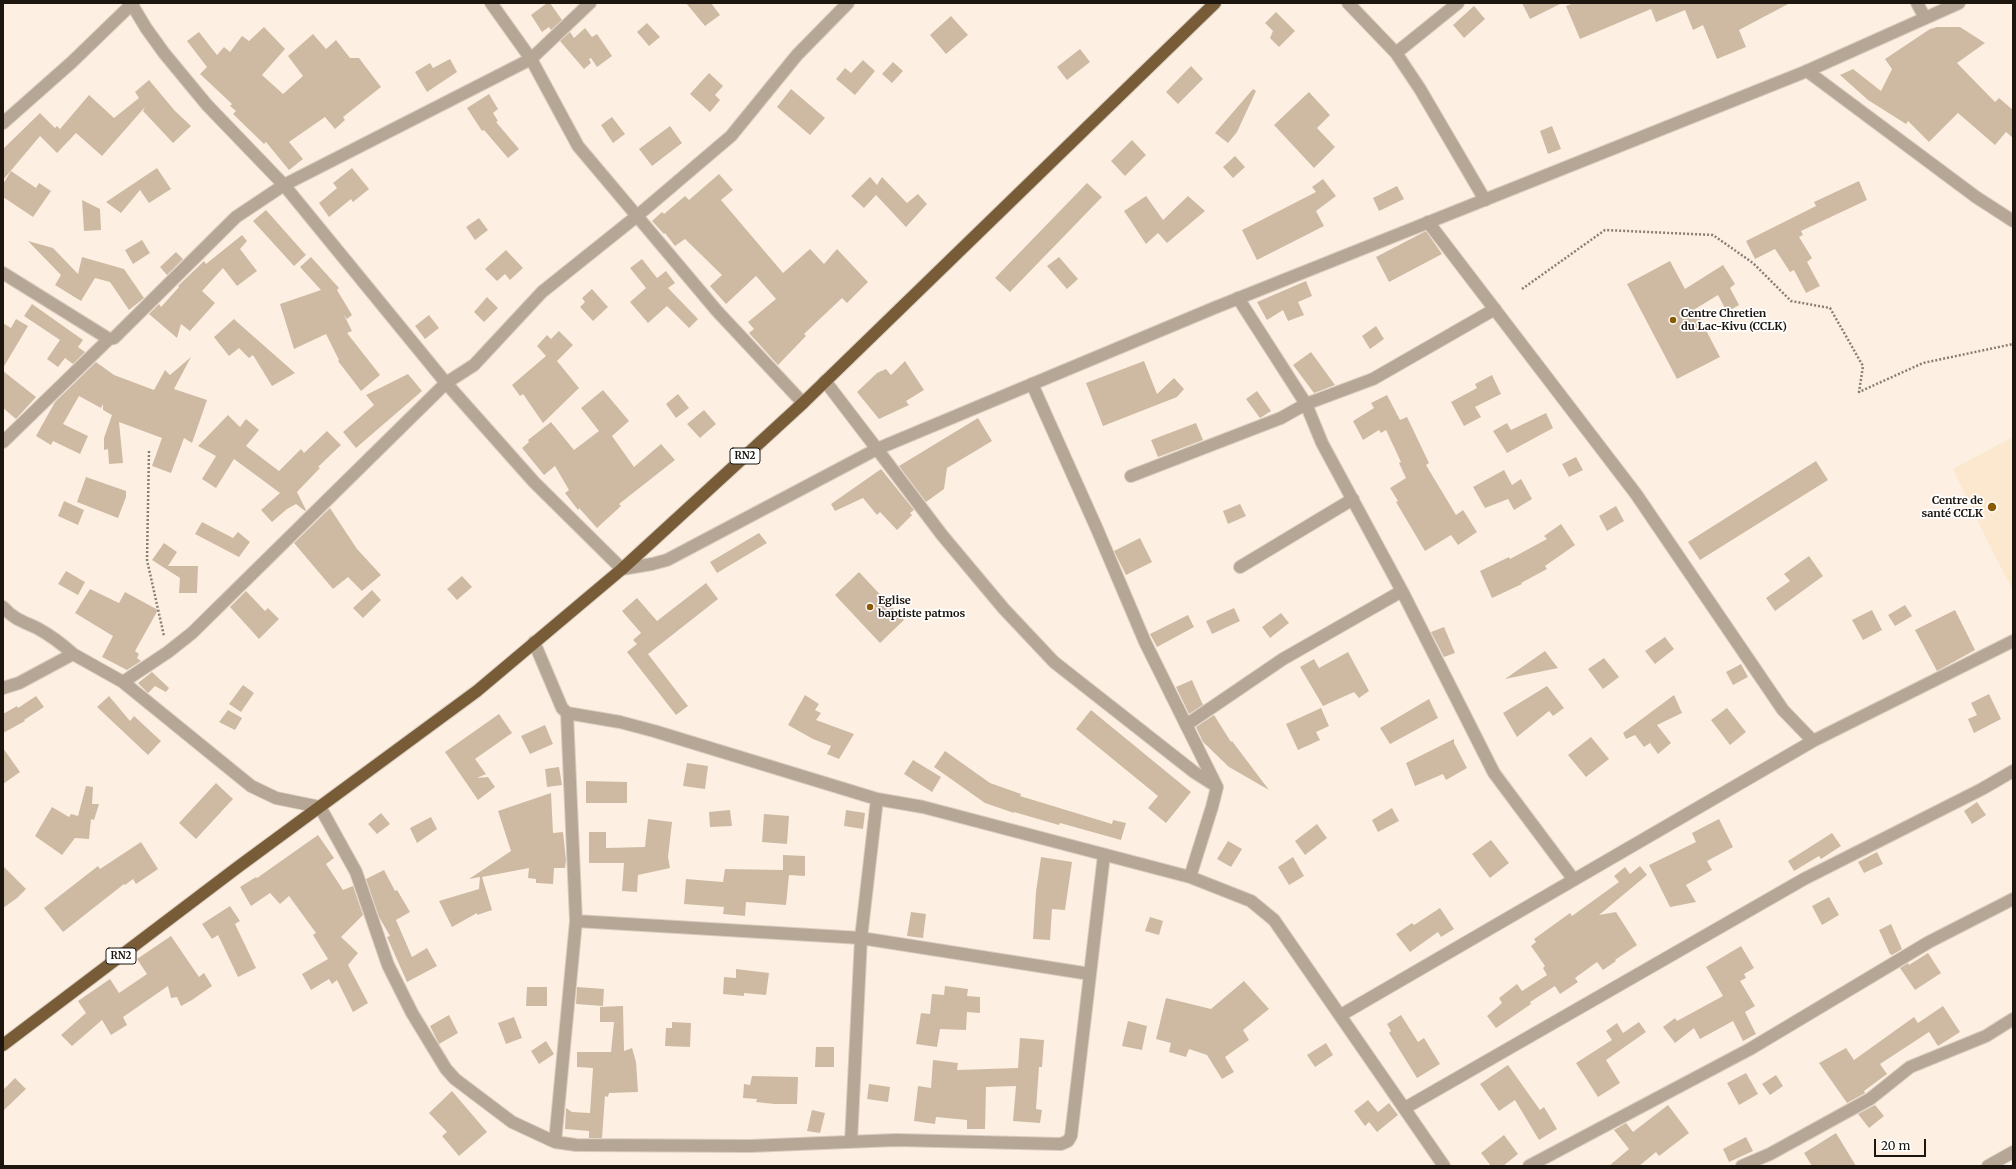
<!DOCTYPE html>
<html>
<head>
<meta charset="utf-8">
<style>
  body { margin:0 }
  #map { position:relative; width:2016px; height:1169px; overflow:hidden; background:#fdf0e2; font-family:Merriweather,serif }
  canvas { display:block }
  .frame { position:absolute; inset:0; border:4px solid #1d160e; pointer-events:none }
  .scale { position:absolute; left:1874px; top:1139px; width:52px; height:18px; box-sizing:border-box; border:2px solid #1d160e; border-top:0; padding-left:5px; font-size:12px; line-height:14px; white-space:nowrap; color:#1d160e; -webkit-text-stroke:3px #fff; paint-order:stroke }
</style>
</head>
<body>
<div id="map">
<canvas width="2016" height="1169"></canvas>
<div class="frame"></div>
<div class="scale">20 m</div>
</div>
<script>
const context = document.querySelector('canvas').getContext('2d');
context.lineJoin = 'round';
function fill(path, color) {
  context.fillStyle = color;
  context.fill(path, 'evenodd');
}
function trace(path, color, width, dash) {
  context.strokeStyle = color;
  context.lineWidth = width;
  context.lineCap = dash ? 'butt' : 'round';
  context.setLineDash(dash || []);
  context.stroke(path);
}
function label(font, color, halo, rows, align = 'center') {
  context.font = font + ' Merriweather,serif';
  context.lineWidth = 3.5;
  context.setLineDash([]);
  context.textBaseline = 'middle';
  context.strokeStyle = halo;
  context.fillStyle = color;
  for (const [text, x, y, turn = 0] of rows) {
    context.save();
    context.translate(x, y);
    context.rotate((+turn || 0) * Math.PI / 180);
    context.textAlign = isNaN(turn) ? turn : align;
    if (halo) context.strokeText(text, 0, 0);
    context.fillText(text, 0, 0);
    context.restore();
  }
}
const built = new Path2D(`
  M2013,437V590L1989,545L1953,469Z`);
const building = new Path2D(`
  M547,3H550L562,20L551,30L549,27L542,32L531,15Z
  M686,3H711L720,15L705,26Z
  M1522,3H1562L1530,19Z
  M1574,3H1790L1739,30L1746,47L1717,59L1703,25L1693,30L1685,10L1656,22L1651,9L1580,39L1566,6Z
  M1474,6L1485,19L1464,38L1453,25Z
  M1276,12L1295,31L1279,47L1270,38L1273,31L1265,23Z
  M951,16L968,35L946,54L930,35Z
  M647,23L660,37L649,46L637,32Z
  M264,27L285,49L262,75L283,94L303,76L288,56L313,34L326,49L336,40L350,58H359L381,87L343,117L345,120L335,129L325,117L289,142L303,159L289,170L266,142L264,144L233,114L236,111L230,106L232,104L200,74L207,67L187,41L199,32L217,55L224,47L230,52L242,36L249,41Z
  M1937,27H1960L1985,43L1957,63L1995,102L1999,98L2013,110V138L2006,132L1995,145L1958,113L1929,142L1908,121L1906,124L1868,100L1840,75L1853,69L1881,91L1892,69L1885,59L1930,29Z
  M585,28L592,37L597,34L612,56L597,67L591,58L589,59L591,63L584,69L560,41L570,32L574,38Z
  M1080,49L1090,62L1067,80L1057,67Z
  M450,59L457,72L427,92L415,72L430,63L433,68Z
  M863,60L875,71L855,95L836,79L845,68L851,73Z
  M893,62L903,71L892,83L882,74Z
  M1191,66L1203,79L1178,104L1166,92Z
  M709,73L723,86L715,95L720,100L710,112L690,94Z
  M149,80L175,111L191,126L173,143L143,111L145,107L102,156L76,133L57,153L40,136L3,180V149L40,113L55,128L57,126L60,129L89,95L114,118L139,98L135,92Z
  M791,89L825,118L810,135L777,107Z
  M1253,89L1256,91L1237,132L1228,143L1215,133Z
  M1309,92L1330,115L1317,128L1335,147L1314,168L1274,125Z
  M489,94L498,109L493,113L498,121L496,122L519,149L508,158L484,130L482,131L467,108Z
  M612,117L625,134L613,143L601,125Z
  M670,126L682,143L652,166L639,149Z
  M1552,126L1561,149L1548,154L1540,131Z
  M1132,140L1146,155L1125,176L1111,161Z
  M1235,156L1245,167L1233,178L1223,167Z
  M157,168L171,189L149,203L140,190L121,213L106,202Z
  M352,168L369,189L353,202L351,199L329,217L319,203L337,188L333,183Z
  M11,171L36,188L39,183L51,191L33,217L3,197V184Z
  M719,174L733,190L721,200L783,273L810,249L824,264L837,249L868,282L847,303L842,298L804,334L806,336L778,365L749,333L754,329L748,322L776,299L756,276L726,304L710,286L722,275L685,239L675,246L665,233L664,234L652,221L662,212L664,214L685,196L689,200Z
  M870,177L877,185L882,177L907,203L918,194L927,204L906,227L876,195L864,208L851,196Z
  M1323,179L1336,196L1316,211L1324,226L1257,260L1242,230L1316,192L1312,187Z
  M1859,181L1867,200L1801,231L1803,235L1799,237L1812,258L1807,262L1820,286L1806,293L1794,270L1790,272L1775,249L1755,259L1746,241L1816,206L1814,202Z
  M1087,183L1102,197L1010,292L995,278Z
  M1397,186L1404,199L1379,211L1373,198Z
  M1146,196L1163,220L1188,196L1205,211L1167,243L1158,233L1146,244L1124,211Z
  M82,200L100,209L101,230L84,231Z
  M266,210L306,255L294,266L253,221Z
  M479,218L488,230L475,240L466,227Z
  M1426,231L1442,254L1389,282L1376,257Z
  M242,235L247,241L240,249L257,271L237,286L223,268L202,291L215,303L190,331L181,324L177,338L149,314L159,304L161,307L179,287L178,286L204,261L206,264Z
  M142,240L150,253L133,264L125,250Z
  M28,241L53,248L78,274L82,257L124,269L144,298L129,310L110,282L95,278L81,301L55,285L61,275Z
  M506,250L523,268L510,280L505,274L497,281L485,269Z
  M176,252L183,259L167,275L160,267Z
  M311,257L339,288L337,290L352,315L347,319L344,315L352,331L347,333L380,375L361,391L338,361L339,360L326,334L294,349L280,304L321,290L300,267Z
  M1059,257L1078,279L1067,289L1047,266Z
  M642,259L657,278L666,271L675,283L668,288L698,319L689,328L667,306L648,323L630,302L646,288L630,268Z
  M1670,261L1685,289L1723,265L1735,284L1730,288L1739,305L1727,312L1718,295L1695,309L1720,357L1677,379L1627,284Z
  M1306,281L1312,296L1298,302L1304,315L1288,321L1283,310L1267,320L1257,302Z
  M592,289L608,307L593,321L580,307L585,302L582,298Z
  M487,297L498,308L484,322L474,312Z
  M32,304L83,340L78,347L85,352L73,364L65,358L58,367L47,359L60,340L24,316Z
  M429,315L439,328L425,339L415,326Z
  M16,319L28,326L3,368V323L11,328Z
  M234,319L236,321L295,373L272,386L253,355L249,358L239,348L229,356L214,337Z
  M1376,326L1384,339L1370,349L1362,336Z
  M559,331L573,345L557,361L579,388L543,423L523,394L520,396L512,385L546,356L537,346L547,335L551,339Z
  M1311,352L1335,385L1314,393L1293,365Z
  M191,357L174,389L207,400L192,443L184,438L171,473L152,466L162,438L119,422L123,463L109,464L108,449L104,450V438L112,415L103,410V404L101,408L79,396L63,424L88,436L80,454L53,441L51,445L36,436L55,402L96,362L114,375L154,390L165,370L170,375Z
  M905,361L924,390L906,401L909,405L879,419L857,392L877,373L886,369L891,375Z
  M1144,361L1157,394L1174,378L1184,389L1177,397L1103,426L1086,383Z
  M3,371L36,397L16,419L3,408Z
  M408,374L422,391L356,448L343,432L374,405L366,395Z
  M1492,375L1501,394L1475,407L1481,417L1464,426L1451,402L1477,388L1475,384Z
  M603,390L629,421L612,436L634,467L661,444L675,460L619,504L621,506L597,528L579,508L578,510L565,493L569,490L555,466L544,475L522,448L529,442L528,440L551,422L574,450L599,431L581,408Z
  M1257,391L1271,411L1260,418L1246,399Z
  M678,394L689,408L676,418L666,404Z
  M1387,395L1400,420L1407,417L1429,463L1426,465L1456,515L1463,510L1477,532L1458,545L1451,535L1425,551L1396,502L1398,501L1390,488L1406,478L1399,463L1401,462L1386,430L1381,433L1379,430L1363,440L1353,421L1374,408L1371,403Z
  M704,410L716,424L700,438L687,424Z
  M1546,413L1553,428L1507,453L1493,431L1507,423L1511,430Z
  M228,415L240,427L246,419L259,430L246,446L279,471L301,449L304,453L327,431L341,445L318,467L320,468L297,492L306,510L305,511L296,504L287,509L272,522L261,510L280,493L234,459L216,488L202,479L216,456L198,446Z
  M978,418L992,441L947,468L944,489L926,502L899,466Z
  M1196,423L1203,440L1158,457L1151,440Z
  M1576,457L1583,470L1569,477L1562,464Z
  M1816,461L1828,480L1700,560L1688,542Z
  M881,469L914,510L910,513L912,515L897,530L880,512L877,515L863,498L835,511L831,504Z
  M1504,470L1512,485L1521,479L1532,499L1514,510L1508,499L1485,508L1473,487Z
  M86,477L126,491V497L118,518L77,502Z
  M64,501L84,510L78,525L58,516Z
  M1240,504L1246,516L1228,524L1223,511Z
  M1616,506L1624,521L1607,531L1599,516Z
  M330,508L357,549L381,575L362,591L348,577L333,589L294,543Z
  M202,522L233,538L238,532L250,542L239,557L195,534Z
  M1561,524L1575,545L1545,566L1547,569L1521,583L1522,584L1492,598L1480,571L1509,557L1510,559L1547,539L1544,536Z
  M759,533L767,543L717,573L710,562Z
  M1140,538L1152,562L1126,575L1114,551Z
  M164,543L177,552L168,566H198L197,593H179L180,578L152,560Z
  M1809,556L1823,576L1775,611L1766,598L1790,581L1784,574Z
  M66,571L85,582L78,595L58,584Z
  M859,572L904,620L880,643L835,595Z
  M462,576L472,587L457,600L447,589Z
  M706,583L718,599L648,654L688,706L676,715L627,652L637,644L633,640L641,633L622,611L637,598L657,621Z
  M90,589L119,603L125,592L158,610L135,651L139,654L137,658L141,661L127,670L102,657L113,636L75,613Z
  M372,590L381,600L363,618L353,608Z
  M246,591L265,611L268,608L279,619L259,639L230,607Z
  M1905,605L1912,616L1895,626L1888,615Z
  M1234,608L1240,621L1212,634L1206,621Z
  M1872,610L1882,630L1863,640L1852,620Z
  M1955,610L1975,650L1937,671L1915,630Z
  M1281,613L1289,623L1270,638L1262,627Z
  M1188,615L1194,627L1157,647L1150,634Z
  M1444,627L1455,653L1444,657L1431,632Z
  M1665,637L1674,649L1655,664L1645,651Z
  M1545,651L1558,668L1505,679Z
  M1348,652L1369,691L1359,698L1354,692L1323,706L1300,667L1314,659L1319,668Z
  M1604,658L1619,677L1603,689L1588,669Z
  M1741,664L1748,677L1733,685L1726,672Z
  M152,672L169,688L166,692L155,686L148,693L138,683Z
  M1192,680L1203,705L1189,714L1176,687Z
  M243,685L254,693L241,712L229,704Z
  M1547,686L1564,708L1553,716L1549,711L1517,737L1503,713Z
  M1989,694L2001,719L1974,733L1968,719L1977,715L1971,703Z
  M805,695L819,704L815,710L821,713L816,720L854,734L839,759L827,754L831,746L813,739L788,725Z
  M1674,695L1682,713L1657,725L1671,743L1658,754L1650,743L1644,747L1635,735L1626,739L1623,733Z
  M36,696L44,707L24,720L25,721L3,733V714L17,706L18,708Z
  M109,696L130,721L134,716L161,741L148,755L97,707Z
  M1429,699L1438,718L1390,744L1380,728Z
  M1321,708L1329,726L1316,732L1320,740L1298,750L1286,724Z
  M1727,708L1746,732L1730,745L1711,720Z
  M228,710L242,718L235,730L219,722Z
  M1091,710L1191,792L1166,823L1148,808L1158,796L1076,729Z
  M499,714L512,733L475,759L486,774L477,778L488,777L495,787L478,800L445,752Z
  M1214,715L1231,742L1232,741L1269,790L1229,767L1203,742L1196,727Z
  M545,725L553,744L530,754L521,736Z
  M1591,737L1609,759L1586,777L1568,755Z
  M1454,739V743L1467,768L1446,780L1443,774L1415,786L1406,763Z
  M3,748L20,772L3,784Z
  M945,751L990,783L1021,794L1020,796L1112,824L1113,820L1126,823L1121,840L1060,823L1059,825L1014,812V813L985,803L934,767Z
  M913,760L941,777L932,792L904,774Z
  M687,763L708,766L705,789L683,786Z
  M559,767L562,785L547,787L545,769Z
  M586,781L627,782V803H586Z
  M216,783L233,799L196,839L179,823Z
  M86,786L93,787L92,804H99L94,820L91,819L89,839L75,838L62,855L35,836L52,807L69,817L71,814L78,816Z
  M551,793L553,833L563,832L566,860L565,868H554L553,884L536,883V879L528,878L529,868L482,877L492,910L477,915V913L452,927L439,901L479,889L480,877L469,879L511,851L498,811Z
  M1977,802L1986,815L1972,824L1964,811Z
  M1392,808L1399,821L1378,832L1372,820Z
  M730,810L732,826L710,827L709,812Z
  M846,810L865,813L863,829L844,826Z
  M381,813L390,824L377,834L368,824Z
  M764,814L789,816L787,844L762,842Z
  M431,817L437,829L417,843L410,828Z
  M648,819L672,822L668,857L670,868L638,875L637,892L622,891L624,863H589V832H606V848L645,847Z
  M1719,819L1733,847L1707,861L1712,870L1686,885L1696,902L1670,907L1649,865L1696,842L1692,833Z
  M1317,824L1327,838L1305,855L1295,841Z
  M1832,833L1841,846L1821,859L1819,856L1794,871L1788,861Z
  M318,835L334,858L326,864L343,890L353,886L363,915L341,937L358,953L348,965L368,1003L353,1012L337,980L332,984L329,979L311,990L302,974L328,959L313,935L316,933L289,896L280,904L270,893L251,906L240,887L256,877L257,878Z
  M1491,840L1509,863L1490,878L1472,854Z
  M1228,841L1242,849L1231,867L1217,859Z
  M141,842L158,869L136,884L133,879L125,885L124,884L63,932L44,908L98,866L100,869Z
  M1877,852L1883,864L1864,873L1858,862Z
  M783,855L805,856V876L789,875L786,905L746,902L745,916L723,914L724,907L684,904L686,879L723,882L725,869L783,870Z
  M1041,857L1072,862L1065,910L1052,909L1050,940L1033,939L1036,892Z
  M1293,857L1304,876L1289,885L1278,867Z
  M3,866L26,889L17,898L3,908Z
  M1640,866L1647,875L1599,915L1616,912L1637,945L1615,960L1616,961L1603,970L1597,962L1575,978L1578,982L1560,994L1555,986L1530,1002L1531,1004L1496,1028L1487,1016L1502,1003L1499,998L1517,984L1522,991L1547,975L1543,968L1545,966L1531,946L1536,942L1534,939L1570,913L1572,916L1619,882L1614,876L1625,867L1630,874Z
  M384,870L395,891L397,890L410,912L396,920L412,957L427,948L437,966L407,982L387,937L390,936L379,917L366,879Z
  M1829,897L1839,915L1822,925L1812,906Z
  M230,906L240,921L235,924L256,968L238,977L218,935L212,939L202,924Z
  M1440,908L1454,929L1441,937L1438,932L1410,952L1396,934L1412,923L1414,925Z
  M911,912L926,914L923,938L907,936Z
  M1150,917L1163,921L1159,935L1145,931Z
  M1891,924L1902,949L1892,955L1890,954L1879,930Z
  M171,936L199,977L204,973L212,986L192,1000L181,1006L177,997L171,998L168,986L123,1017L127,1025L111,1035L102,1020L72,1046L61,1035L86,1013L78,1001L110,979L119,993L147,974L137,959Z
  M1741,946L1754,968L1744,974L1746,978L1740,981L1755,1006L1745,1012L1756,1034L1743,1041L1733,1021L1700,1039L1694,1028L1675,1043L1663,1027L1675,1018L1677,1021L1723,996L1706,967Z
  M1928,953L1941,973L1915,990L1900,968L1908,963L1909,965Z
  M736,969L769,973L766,995L744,993V996L723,994L724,977L736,978Z
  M1244,981L1269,1009L1243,1030L1249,1040L1225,1057L1234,1072L1222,1079L1207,1055L1189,1049L1186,1057L1169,1052L1171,1043L1156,1039L1166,998L1211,1009Z
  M945,986L968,989L967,996L980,997V1013L967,1012L966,1030L940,1029L937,1047L916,1044L921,1013L930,1014L932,994L944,995Z
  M527,987H547V1006H526Z
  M577,987L604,989L603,1006L576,1004Z
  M623,1006L624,1051L632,1048L636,1062L638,1092L609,1093L608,1097L605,1096L602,1138H589V1131L565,1129L566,1108L572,1112L590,1113L593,1068L577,1067V1052H611L614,1022H600V1007Z
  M1943,1006L1960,1032L1938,1046L1929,1032L1880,1064L1887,1074L1864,1091L1865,1093L1847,1103L1819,1063L1846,1048L1854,1060L1914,1017L1918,1023Z
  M449,1015L458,1033L439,1044L430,1026Z
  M1401,1015L1418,1042L1424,1038L1440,1064L1417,1078L1389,1033L1391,1031L1387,1024Z
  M514,1017L522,1038L506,1044L498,1023Z
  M1128,1021L1147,1026L1142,1050L1122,1046Z
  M672,1022L691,1023L690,1047L665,1046L666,1028H672Z
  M1639,1022L1646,1032L1606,1060L1620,1083L1598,1097L1576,1063L1612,1040L1606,1031L1617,1023L1623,1033Z
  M1020,1038L1044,1040L1042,1067H1039L1036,1109L1042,1110L1040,1123L1013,1121L1016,1086L986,1087L985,1129H967V1120L936,1117L935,1124L914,1121L918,1086L931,1088L933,1060L958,1063L957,1070L1018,1068Z
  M546,1041L554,1054L539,1064L531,1051Z
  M1326,1043L1333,1055L1315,1067L1307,1055Z
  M816,1047H834V1067H815Z
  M1508,1065L1540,1110L1544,1107L1557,1129L1539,1140L1515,1100L1499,1111L1480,1084Z
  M1746,1073L1758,1094L1739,1105L1727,1083Z
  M1776,1075L1783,1086L1770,1095L1762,1084Z
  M752,1076L798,1077L797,1104H774L756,1102L757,1099L743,1098L744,1084L750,1085Z
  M15,1078L26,1089L3,1111V1090Z
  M869,1084L890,1087L888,1102L867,1099Z
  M452,1091L487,1132L459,1156L442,1136L447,1132L429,1113Z
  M1368,1100L1378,1112L1389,1103L1398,1115L1377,1132L1369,1122L1365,1126L1354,1111Z
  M1668,1105L1689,1133L1659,1156L1656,1152L1639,1166H1609L1629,1149L1614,1130L1626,1123L1633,1132Z
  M1875,1105L1884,1116L1869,1128L1858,1114Z
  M812,1110L825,1113L820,1133L807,1131Z
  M1836,1133L1856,1166H1812L1804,1153Z
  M1504,1135L1518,1154L1503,1166H1491L1481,1153Z
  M1746,1137L1753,1151L1729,1162L1723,1149Z`);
const path = new Path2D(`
  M1522,289L1605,230L1713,235L1753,263L1791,301L1830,308L1863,366L1859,392L1923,363L2013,344
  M149,451L147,560L164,636`);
const minor = new Path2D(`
  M131,3L146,28L164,53L207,105L284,185L446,383L534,482L622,569
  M491,3L531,59L578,146L717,311L803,403
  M1348,3L1396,53L1420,89L1485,200
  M1917,3L1925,18
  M1396,53L1458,3
  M1807,71L1976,197L2013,221
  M3,123L72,62L133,3
  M1428,222L1636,494L1783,710L1813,741
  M3,273L109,339L114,338L236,217L284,185L531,59L590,3
  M1238,298L1306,404L1322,443L1402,591L1494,773L1574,880
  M1032,384L1097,529L1145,642L1217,787L1212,807L1190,877
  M3,442L109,339
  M877,449L942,535L1004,609L1054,662L1194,772L1216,786
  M1131,476L1281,418L1306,404L1373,379L1495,309
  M1240,567L1353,499
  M3,607C15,620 22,621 37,628C50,635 62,644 73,654
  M534,642L562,708L567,713L620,722L654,731L877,799L923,807L1190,877L1251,901L1274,920L1444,1166
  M123,682L168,652L192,633L446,383L474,365L542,292L637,216L731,136L797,55L848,3
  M3,688L19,683L73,654L123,682L251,786L276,798L320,807L356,872L388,965L412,1013L446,1069L455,1079L512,1122L555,1142L576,1145L750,1146L896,1140L1061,1144L1068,1141L1071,1136L1104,855
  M1186,725L1283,659L1402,591
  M576,921L861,938L1090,974
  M1341,1015L1813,741L2013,641
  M1405,1108L1804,879L1982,789L2013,771
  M555,1142L576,921L567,713
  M851,1142L861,938L877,799
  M1529,1166L1750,1049L1929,942L2013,899
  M1742,1166L1770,1154L1870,1099L1910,1067L1986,1036L2013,1019
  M1988,1166L2013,1152`);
const tertiary = new Path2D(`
  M825,381L877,449
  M622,569L652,564L667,560L877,449L1214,308L1807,71L1959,3`);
const trunk = new Path2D(`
  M3,1045L238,867L477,691L622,569L803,403L1215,3`);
const markers = [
  [1673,320,4,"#8c5905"],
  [1992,507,5,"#8c5905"],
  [870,607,4,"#8c5905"]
];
const shields = [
  [745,456,30],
  [121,956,30]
];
const shieldNames = [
  ["RN2",745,456],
  ["RN2",121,956]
];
const poiNames = [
  ["Centre Chretien",1681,314],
  ["du Lac-Kivu (CCLK)",1681,327],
  ["Centre de",1983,501,"right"],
  ["santé CCLK",1983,514,"right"],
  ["Eglise",878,601],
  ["baptiste patmos",878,614]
];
fill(built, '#fce7cf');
fill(building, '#cebaa3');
trace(minor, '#d9cdc0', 14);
trace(tertiary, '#d9cdc0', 14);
trace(trunk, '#d9cdc0', 14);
trace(path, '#887f74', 2.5, [2, 2]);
trace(minor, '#b5a695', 12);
trace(tertiary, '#b5a695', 12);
trace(trunk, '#785c38', 12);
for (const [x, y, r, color] of markers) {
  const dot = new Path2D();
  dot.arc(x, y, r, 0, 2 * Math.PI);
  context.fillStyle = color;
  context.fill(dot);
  trace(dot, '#fff', 1.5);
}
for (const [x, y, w] of shields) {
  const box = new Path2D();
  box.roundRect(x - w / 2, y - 8, w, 16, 3);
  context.fillStyle = '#fff';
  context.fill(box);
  trace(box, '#1d160e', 1);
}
label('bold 10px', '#1d160e', null, shieldNames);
label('bold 11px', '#1d160e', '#fff', poiNames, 'left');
</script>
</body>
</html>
